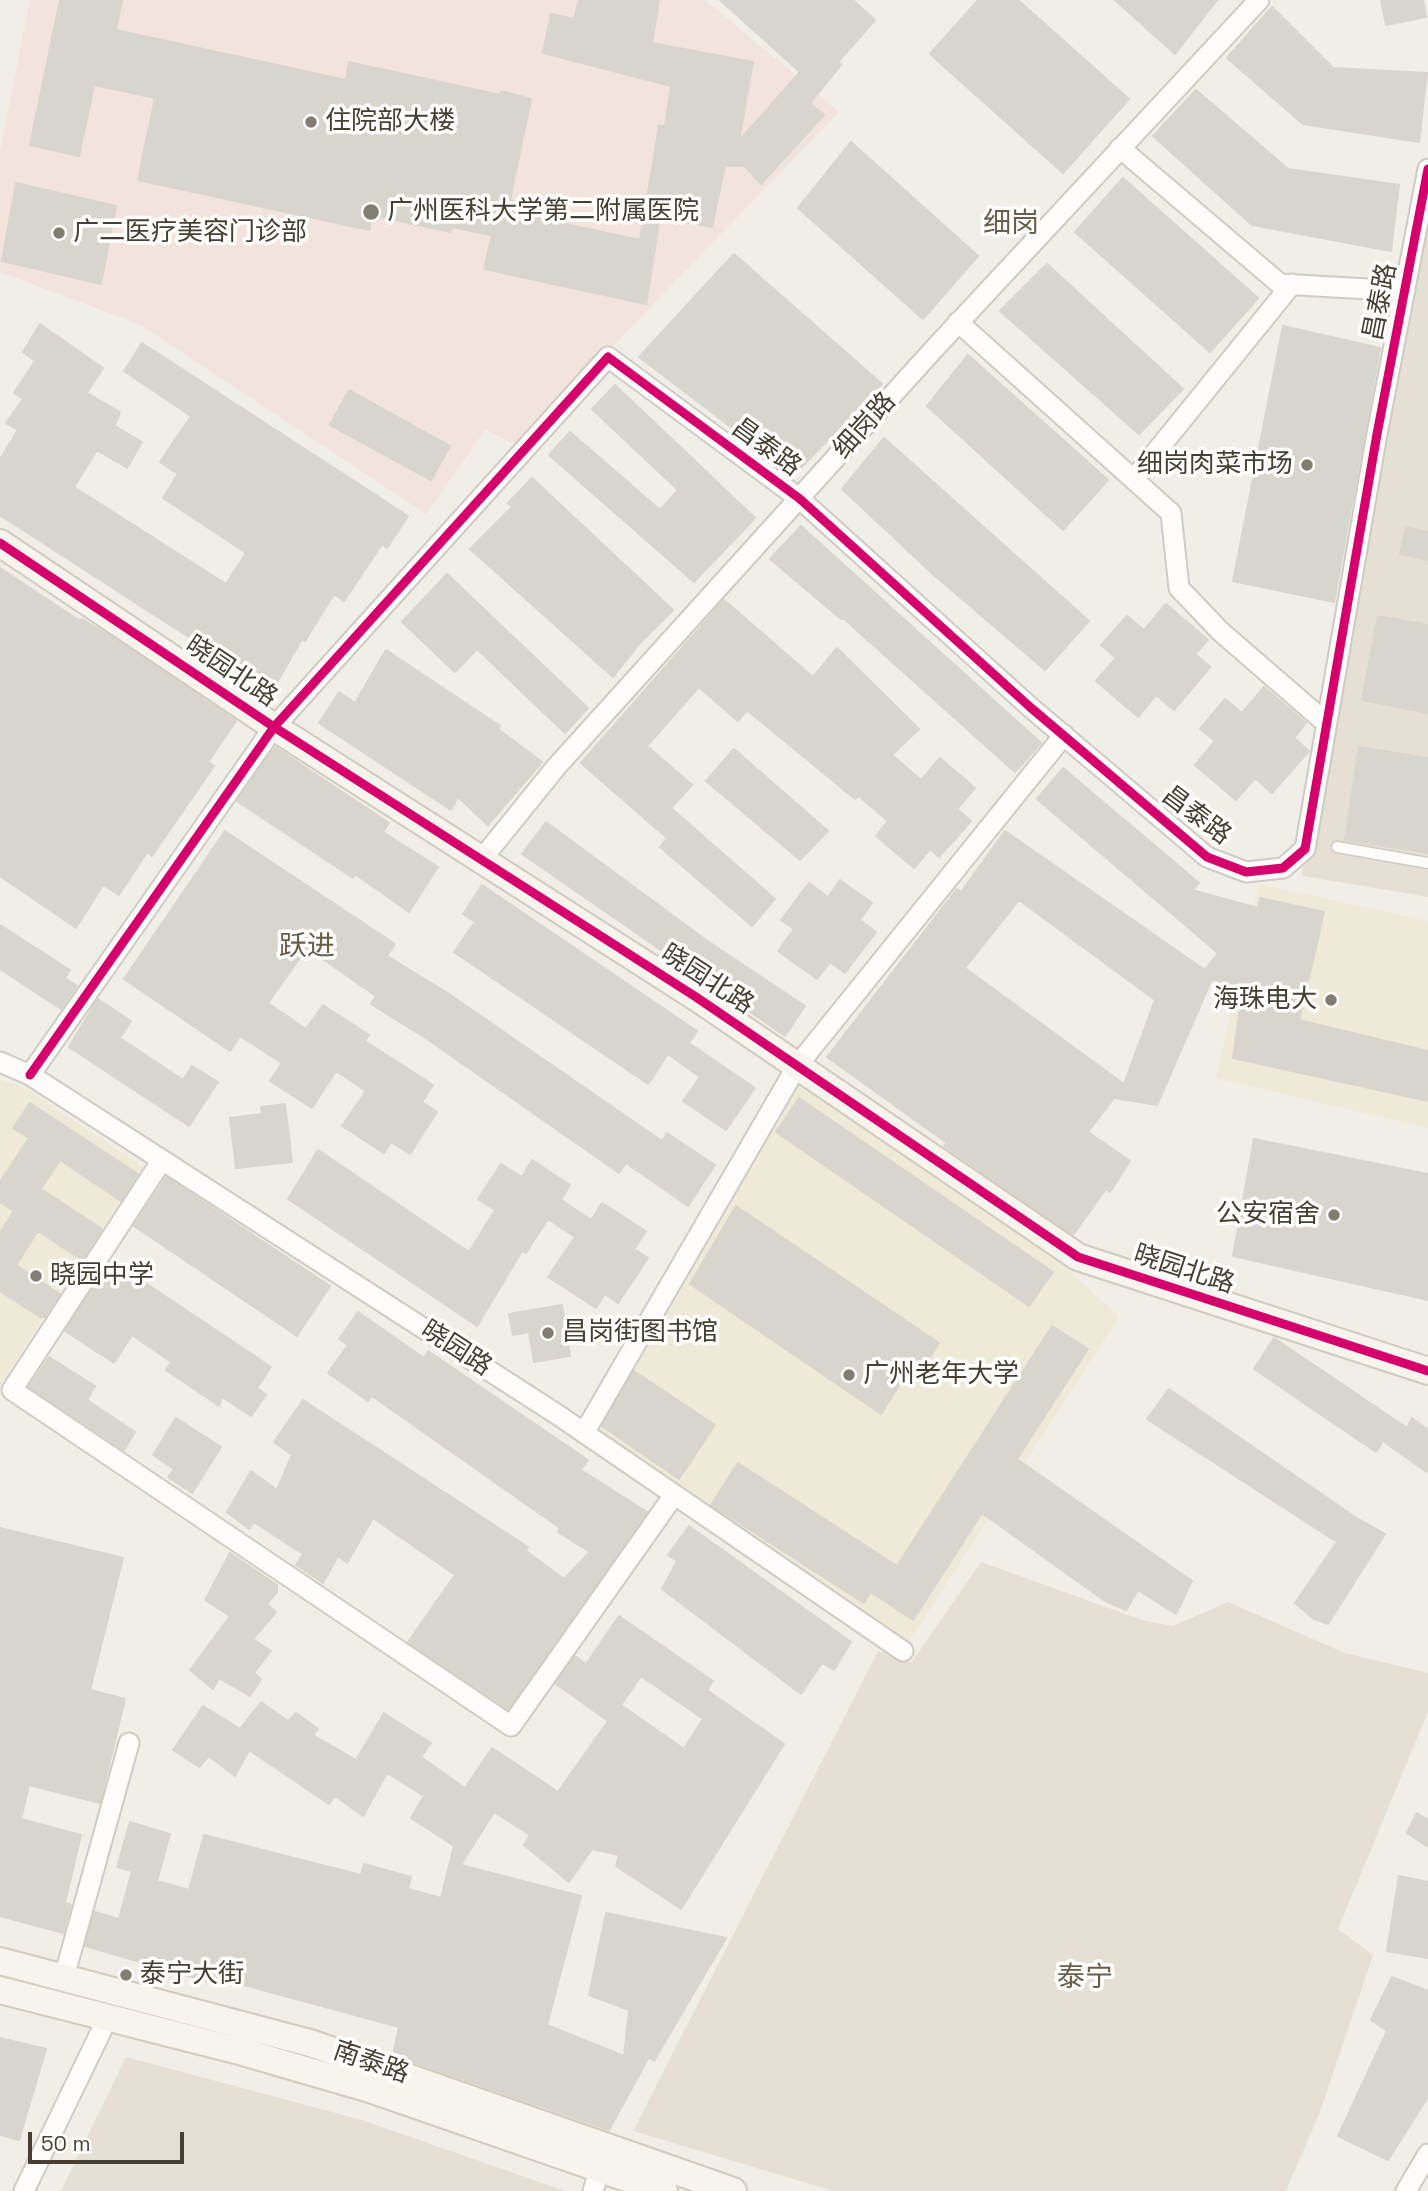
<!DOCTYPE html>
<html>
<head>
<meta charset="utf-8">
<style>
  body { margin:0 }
  #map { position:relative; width:1428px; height:2191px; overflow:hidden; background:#f0eee7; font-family:"Space Grotesk",sans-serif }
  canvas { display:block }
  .scale { position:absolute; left:28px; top:2132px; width:156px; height:32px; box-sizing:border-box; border:4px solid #463f32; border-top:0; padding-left:9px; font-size:21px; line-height:24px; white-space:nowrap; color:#463f32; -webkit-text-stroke:5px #fff; paint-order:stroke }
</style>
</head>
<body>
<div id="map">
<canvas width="1428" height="2191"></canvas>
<div class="scale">50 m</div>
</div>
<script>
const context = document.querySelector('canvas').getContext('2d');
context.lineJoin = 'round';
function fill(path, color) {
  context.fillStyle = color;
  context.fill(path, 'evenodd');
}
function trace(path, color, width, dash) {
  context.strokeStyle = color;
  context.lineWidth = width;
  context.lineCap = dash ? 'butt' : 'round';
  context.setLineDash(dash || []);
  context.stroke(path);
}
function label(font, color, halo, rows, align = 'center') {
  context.font = font + ' "Space Grotesk","Noto Sans SC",sans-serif';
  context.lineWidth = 7;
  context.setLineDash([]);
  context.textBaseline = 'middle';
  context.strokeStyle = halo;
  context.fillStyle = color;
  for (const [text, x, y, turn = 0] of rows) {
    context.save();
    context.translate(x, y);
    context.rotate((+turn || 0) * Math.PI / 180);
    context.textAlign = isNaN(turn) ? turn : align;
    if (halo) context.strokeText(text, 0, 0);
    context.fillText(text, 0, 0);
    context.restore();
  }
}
const residential = new Path2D(`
  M1428,169V897L1302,876L1317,763Z
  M981,1562L1145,1621L1173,1626L1228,1602L1345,1653L1428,1673V1712L1338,1929L1373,1955L1320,2112L1286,2191H833L633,2131L878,1651L911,1663Z
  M126,2057L362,2120L565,2191H61Z`);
const education = new Path2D(`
  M1259,884L1428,921V1128L1216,1078Z
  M797,1066L1061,1262L1119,1317L903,1651L584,1433Z
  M0,1080L24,1087L143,1167L0,1384Z`);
const medical = new Path2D(`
  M30,0H705L839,112L517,445L485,430L426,514L141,325L0,272V151Z`);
const building = new Path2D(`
  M60,0H122L116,30L346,80L349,62L500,95L501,91L531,99L510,200L557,212L556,222L640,240L659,126H665L671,86L543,53L551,14L574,19L579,0H659L652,43L753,62L739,141L800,72L720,0H853L875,20L838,62L841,65L810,103L824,115L761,184L745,166H725L712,227L660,217L646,304L484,269L492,235L451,227L450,232L372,215L369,230L138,180L155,98L94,85L79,156L30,145Z
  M978,0H1018L1129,99L1063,173L930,54Z
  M1115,0H1217L1175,54Z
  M1381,0H1423L1426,17L1386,25Z
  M1272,7L1333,68L1427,73L1419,142L1303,124L1227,58Z
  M1196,90L1288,169L1399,185L1391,251L1252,225L1153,136Z
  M851,142L978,256L923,319L798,208Z
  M1123,178L1258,298L1210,352L1075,232Z
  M16,183L116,206L101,284L2,261Z
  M734,254L882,384L794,475L639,357Z
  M1047,264L1183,389L1139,434L1000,311Z
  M40,324L103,368L87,393L120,412L115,426L142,442L127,468L97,450L74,487L226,584L246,553L163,498L178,474L160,462L191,416L124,371L142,343L408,516L387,548L382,544L344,601L334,594L305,641L302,639L272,691L0,515V459L18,430L6,423L23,399L14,393L35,361L23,352Z
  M1283,326L1380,348L1334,602L1233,581Z
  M968,355L1108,480L1063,530L927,406Z
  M615,385L755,518L694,582L549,455L570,432L660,510L678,490L592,409Z
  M349,390L450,446L431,480L330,425Z
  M884,438L1089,621L1045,670L935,576L842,489Z
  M532,478L673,610L640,643L613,677L470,549L512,507L508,503Z
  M801,526L1041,743L1015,772L843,618L841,619L770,559Z
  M1406,527L1428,532V560L1400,554Z
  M0,568L80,621L82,619L117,640L236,721L208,762L214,766L152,856L147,852L119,895L103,885L76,928L0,876Z
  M447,574L588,708L565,733L477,649L455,672L402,622Z
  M724,600L813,677L837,648L919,729L892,755L921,780L940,758L975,788L957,809L971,821L939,857L930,849L914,868L876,836L888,821L859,796L855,799L747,710L738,721L699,687L647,746L692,785L671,808L775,899L752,926L660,847L667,838L581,763Z
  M1166,604L1208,640L1195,654L1210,667L1174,710L1156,695L1138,717L1096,681L1116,658L1101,645L1127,616L1144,630Z
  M1378,616L1428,625V713L1362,700Z
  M386,650L500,726L498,729L542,762L488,825L458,797L451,810L319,723L339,692L355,703Z
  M1264,687L1306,723L1294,738L1309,751L1272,793L1255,778L1236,800L1195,765L1215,741L1200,729L1225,699L1242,713Z
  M275,747L389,823L383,832L438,867L409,912L355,874L353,878L237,801Z
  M1359,747L1428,758V853L1345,840Z
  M734,749L828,831L800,860L706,781Z
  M1063,768L1199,883L1192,890L1258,908L1260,898L1324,912L1299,1020L1428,1051V1101L1233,1058L1243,988L1212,979L1157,1105L1114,1098L1088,1132L1130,1161L1110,1192L1106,1189L1073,1235L944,1146L947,1143L827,1057L957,889L961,892L1005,831L1205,970L1218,953L1037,799ZM1019,900L1155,1000L1124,1084L965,968Z
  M546,822L706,940L805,1006L785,1036L522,854Z
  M225,831L395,944L387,956L446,992L662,1141L667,1133L715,1165L688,1206L626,1163L619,1173L427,1039L371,1004L376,996L307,948L268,1003L306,1029L323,1005L369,1035L365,1041L433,1085L422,1102L437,1112L410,1154L391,1142L384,1153L342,1126L366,1091L336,1071L312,1108L270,1081L282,1063L240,1036L230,1051L124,979Z
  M840,880L872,903L860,920L876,932L845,973L830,962L817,979L778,951L794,929L781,920L809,883L828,897Z
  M482,885L697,1031L689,1043L755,1088L726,1130L683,1101L700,1077L668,1054L648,1084L454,952L475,922L463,914Z
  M0,925L70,970L65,978L77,986L61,1009L0,969Z
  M98,999L131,1021L120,1038L183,1080L192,1066L218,1082L189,1126L69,1047Z
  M799,1098L1053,1272L1029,1306L776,1132Z
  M30,1103L138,1174L121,1201L60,1160L41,1189L102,1229L82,1260L38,1231L16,1265L60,1294L45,1317H40L0,1291V1233L14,1211L0,1202V1182L29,1138L13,1128Z
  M285,1104L292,1162L236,1168L230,1118L262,1114L261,1107Z
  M1254,1139L1428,1174V1300L1233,1256Z
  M318,1150L469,1252L495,1210L478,1199L501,1164L522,1177L532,1160L570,1185L561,1200L591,1220L602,1203L646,1231L634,1249L648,1258L618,1303L605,1294L596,1308L548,1277L575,1237L548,1219L526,1253L522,1251L477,1326L288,1199Z
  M166,1177L330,1286L297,1336L134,1226Z
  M736,1206L939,1343L923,1369L913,1363L881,1414L690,1284Z
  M111,1260L271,1367L257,1388L266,1395L251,1416L222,1397L219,1406L166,1370L171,1362L132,1335L114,1363L65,1331Z
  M562,1305L570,1356L534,1362L529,1332L513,1335L509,1314Z
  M358,1312L424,1358L428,1351L588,1460L581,1470L647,1512L508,1709L408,1642L455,1575L373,1518L347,1563L338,1556L323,1583L296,1565L303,1554L254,1522L249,1529L227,1512L251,1471L277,1490L292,1455L274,1442L303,1400L528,1547L526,1551L564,1579L590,1552L558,1532L560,1528L372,1396L368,1401L328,1373L348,1345L339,1339Z
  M1052,1326L1088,1349L1017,1459L1192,1581L1176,1614L1138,1590L1126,1610L1105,1601L982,1513L913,1620L871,1592L864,1603L711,1505L738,1463L897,1566Z
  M1274,1338L1407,1428L1412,1418L1428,1430V1473L1383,1441L1376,1452L1254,1369Z
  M49,1357L95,1386L87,1400L135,1432L124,1450L29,1387Z
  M634,1371L715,1425L679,1479L602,1426Z
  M1169,1389L1355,1517L1385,1534L1328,1624L1314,1619L1295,1603L1337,1542L1147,1419Z
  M176,1418L221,1447L192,1493L168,1477L174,1469L153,1455Z
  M689,1526L851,1642L834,1670L822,1663L801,1694L662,1589L677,1561L668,1555Z
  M0,1528L123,1558L90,1690L125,1699L100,1803L29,1785L21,1819L81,1835L65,1903L71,1905L63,1933L0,1916Z
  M230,1553L277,1585V1592L267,1604L276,1612L253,1639L271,1651L254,1673L261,1679L250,1696L219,1678L213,1689L190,1670L230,1616L205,1600Z
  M619,1616L713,1681L707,1690L784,1744L681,1909L616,1866L619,1855L592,1849L569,1882L524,1845L530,1835L494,1812L461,1865L581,1896L547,2025L624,2056L629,2010L589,1995L606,1913L726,1938L654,2061L649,2057L609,2130L393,2055L399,2027L222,1979L220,1985L85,1946L95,1912L119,1919L132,1871L117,1867L130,1822L170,1834L157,1881L189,1890L204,1835L361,1875L364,1864L411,1877L408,1889L441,1898L454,1846L411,1818L424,1796L387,1773L363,1816L335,1796L329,1804L249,1750L235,1776L209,1756L199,1767L173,1750L203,1706L240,1729L261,1702L288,1721L296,1713L318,1729L313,1735L356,1760L384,1713L431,1743L421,1757L465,1788L492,1748L558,1792L608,1721L556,1684L575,1656L586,1664ZM641,1676L703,1719L684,1749L621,1705Z
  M1417,1813L1428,1820V1847L1407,1833Z
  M1399,1876L1428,1882V1958L1387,1951Z
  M1392,1977L1428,1991V2097L1388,2160L1338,2136L1387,2031L1371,2020Z
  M0,2038L46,2049L19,2140L0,2135Z`);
const lane = new Path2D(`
  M1337,847L1428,863`);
const street = new Path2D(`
  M1120,148L1280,284L1405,291
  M958,322L1171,513L1179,588L1220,631L1325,722
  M1134,479L1292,284
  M481,860L557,766L934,349L1259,0
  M0,1062L30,1075L558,1415L903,1651
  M30,1075L274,727L608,357L800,499L1030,707L1207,857L1246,872L1283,868L1305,849L1377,434L1428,169
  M162,1160L12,1390L511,1726L674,1495
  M584,1433L797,1066L1064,735
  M64,1977L129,1743
  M24,2191L108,2017
  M593,2191L604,2157
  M1406,2191L1428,2154`);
const secondary = new Path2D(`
  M0,543L274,727L696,997L1078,1257L1428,1371
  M0,1961L310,2043L733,2191
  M0,1990L243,2052L370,2089L664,2191`);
const cycleway = new Path2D(`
  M0,543L274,727L696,997L1078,1257L1428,1371
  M30,1075L274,727L608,357L800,499L1030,707L1207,857L1246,872L1283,868L1305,849L1377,434L1428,169`);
const markers = [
  [311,122,7,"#827c71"],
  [371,212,9,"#827c71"],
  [59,233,7,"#827c71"],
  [1307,465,7,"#827c71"],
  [1331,1000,7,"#827c71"],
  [1334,1215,7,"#827c71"],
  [36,1276,7,"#827c71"],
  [548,1333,7,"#827c71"],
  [849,1375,7,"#827c71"],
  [126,1975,7,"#827c71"]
];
const poiNames = [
  ["住院部大楼",325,122],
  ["广州医科大学第二附属医院",387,212],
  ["广二医疗美容门诊部",73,233],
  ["细岗肉菜市场",1293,465,"right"],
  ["海珠电大",1317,1000,"right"],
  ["公安宿舍",1320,1215,"right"],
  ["晓园中学",50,1276],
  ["昌岗街图书馆",562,1333],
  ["广州老年大学",863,1375],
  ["泰宁大街",140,1975]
];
const streetNames = [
  ["昌泰路",1381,302,-79],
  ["细岗路",865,426,-48],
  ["昌泰路",766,448,36],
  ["晓园北路",231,672,34],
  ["昌泰路",1196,816,37],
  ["晓园北路",707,980,33],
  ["晓园北路",1184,1270,18],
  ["晓园路",456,1349,33],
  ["南泰路",371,2063,19]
];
const neighbourhoodNames = [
  ["细岗",1011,224],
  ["跃进",307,947],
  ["泰宁",1085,1978]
];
fill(residential, '#e5e0d3');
fill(education, '#efead8');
fill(medical, '#f3e3dd');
fill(building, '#d8d5ce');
trace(building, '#d8d5cc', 2);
trace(lane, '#cecbc4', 13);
trace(street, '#cecbc4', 23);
trace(secondary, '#d0cbbd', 30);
trace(lane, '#fdfcfb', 10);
trace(street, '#fdfcfb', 19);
trace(secondary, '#f6f4ed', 26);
trace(cycleway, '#d6006c', 9);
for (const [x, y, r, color] of markers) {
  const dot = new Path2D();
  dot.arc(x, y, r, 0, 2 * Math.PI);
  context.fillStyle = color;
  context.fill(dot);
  trace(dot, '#fff', 2.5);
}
label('26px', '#463f32', '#fff', poiNames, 'left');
label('26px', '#463f32', '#fff', streetNames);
label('28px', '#6a5e48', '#fff', neighbourhoodNames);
</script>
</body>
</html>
